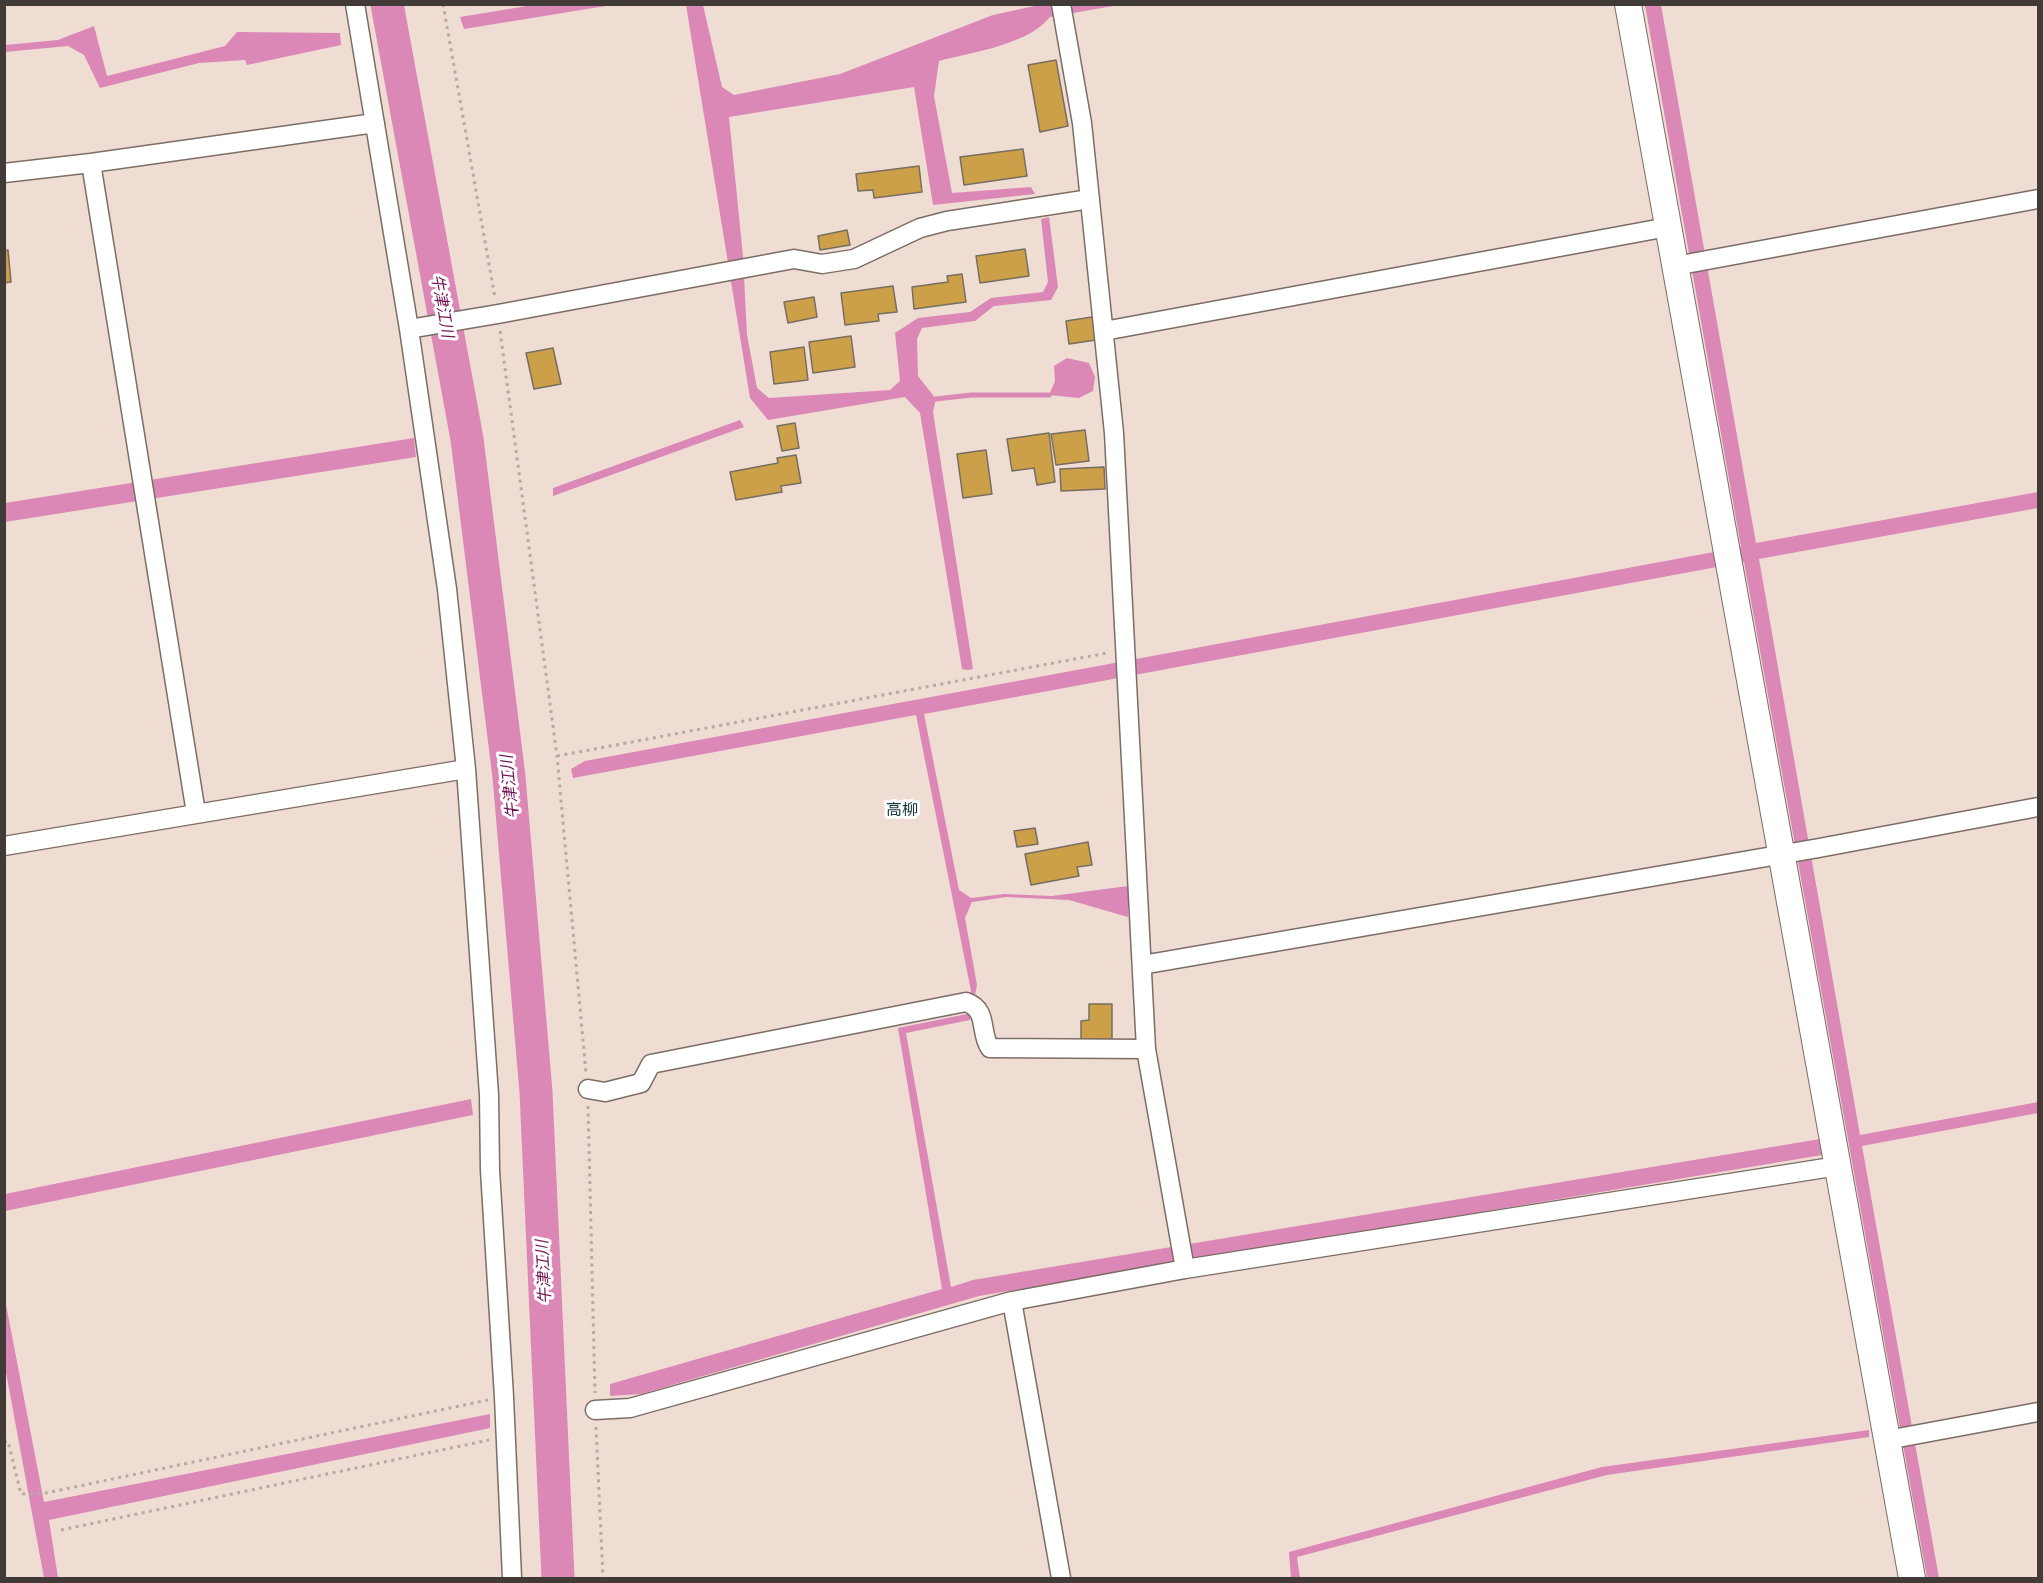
<!DOCTYPE html>
<html>
<head>
<meta charset="utf-8">
<style>
  body { margin:0 }
  #map { position:relative; width:2043px; height:1583px; overflow:hidden; background:#efddd4; font-family:"Public Sans",sans-serif }
  canvas { display:block }
  .frame { position:absolute; inset:0; border:6px solid #413a36; pointer-events:none }
</style>
</head>
<body>
<div id="map">
<canvas width="2043" height="1583"></canvas>
<div class="frame"></div>
</div>
<script>
const context = document.querySelector('canvas').getContext('2d');
context.lineJoin = 'round';
function fill(path, color) {
  context.fillStyle = color;
  context.fill(path, 'evenodd');
}
function trace(path, color, width, dash) {
  context.strokeStyle = color;
  context.lineWidth = width;
  context.lineCap = dash ? 'butt' : 'round';
  context.setLineDash(dash || []);
  context.stroke(path);
}
function label(font, color, halo, rows, align = 'center') {
  context.font = font + ' "Public Sans","Noto Sans JP",sans-serif';
  context.lineWidth = 6;
  context.setLineDash([]);
  context.textBaseline = 'middle';
  context.strokeStyle = halo;
  context.fillStyle = color;
  for (const [text, x, y, turn = 0] of rows) {
    context.save();
    context.translate(x, y);
    context.rotate((+turn || 0) * Math.PI / 180);
    context.textAlign = isNaN(turn) ? turn : align;
    if (halo) context.strokeText(text, 0, 0);
    context.fillText(text, 0, 0);
    context.restore();
  }
}
const water = new Path2D(`
  M533,5V4L612,5L464,29L460,17Z
  M686,5H703L722,87L734,95L840,74L993,15L1039,5H1119L1050,17C1028,45 972,52 939,61L934,96L952,193L1031,187L1035,194L933,205L914,87L729,117L743,256L747,335L757,388L769,398L890,390L900,381L895,333L918,318L970,312L991,298L1043,292L1048,282L1041,219L1049,217L1058,287L1051,300L994,306L975,321L922,328L917,339L918,376L936,399L933,412L973,669L968,670L962,669L920,413L905,397L768,420L750,398Z
  M1645,5H1661L1756,543L2038,492V508L1759,559L1860,1135L2038,1102V1113L1862,1146L1939,1578H1927L1744,562L924,714L959,890L971,898L1004,894L1052,896L1128,886V917L1069,900L1006,897L972,902L965,918L977,985L970,1020L906,1033L951,1287L973,1280L1820,1139L1822,1155L979,1296L641,1394L610,1396V1384L942,1289L898,1028L967,1014L971,991L916,715L573,778L571,769L585,761L1741,547Z
  M94,26L107,76L225,46L237,32L340,33L341,45L247,65L245,60L199,63L100,88L84,55L68,46L5,52V45L58,40Z
  M1067,358L1089,363L1095,377L1093,391L1079,398L1049,395L1055,381L1054,366Z
  M740,420L744,427L553,496V488Z
  M414,438L416,457L5,522V503Z
  M471,1099L473,1115L5,1211V1194Z
  M4,1294L44,1502L490,1414V1428L49,1520L58,1578H44L5,1367Z
  M1869,1430V1437L1607,1475L1297,1557L1300,1578H1291L1289,1552L1602,1467Z`);
const stream = new Path2D(`
  M936,399L971,395H1049`);
const river = new Path2D(`
  M387,4L467,439L509,777L536,1092L558,1578`);
const building = new Path2D(`
  M1056,60L1068,126L1040,132L1028,65Z
  M1023,149L1027,176L964,185L960,157Z
  M919,166L922,192L874,198L873,190L858,191L856,174Z
  M847,230L850,245L820,250L818,236Z
  M1025,249L1029,276L980,283L976,256Z
  M8,250L11,282L4,283V251Z
  M962,274L966,302L914,309L912,287L948,282L947,276Z
  M893,286L897,312L878,314L879,321L845,325L841,293Z
  M814,297L817,317L788,323L784,302Z
  M1092,317L1096,340L1069,344L1066,321Z
  M851,336L855,367L813,373L809,342Z
  M804,347L808,380L774,384L770,352Z
  M553,348L561,384L534,389L526,353Z
  M795,423L799,448L782,451L777,426Z
  M1085,430L1089,461L1056,465L1051,434Z
  M1049,433L1055,482L1037,485L1034,468L1012,471L1007,439Z
  M986,450L992,494L963,498L957,454Z
  M796,455L801,483L781,486L782,492L736,500L730,472L778,463L777,458Z
  M1104,467L1105,489L1061,491L1060,469Z
  M1035,828L1038,844L1017,847L1014,831Z
  M1088,842L1092,865L1077,867L1079,876L1031,885L1025,854Z
  M1089,1004H1112V1039H1081V1021L1089,1020Z`);
const path = new Path2D(`
  M443,4L495,298
  M500,331L557,756L586,1073
  M557,756L1107,653
  M588,1106L595,1393
  M596,1427L603,1578
  M4,1442L8,1441L21,1494L46,1493L488,1400
  M61,1530L489,1440`);
const street = new Path2D(`
  M355,4L409,329L447,589L466,769L489,1095L490,1170L504,1397L512,1578
  M1061,4L1082,123L1114,433L1146,1049L1185,1269
  M91,163L196,813
  M4,173L91,163L375,123
  M1675,266L2038,199
  M409,329L498,314L794,259L822,264L854,259L920,228L947,221L1090,199
  M1104,331L1668,227
  M4,846L466,769
  M1142,965L1819,848L2038,807
  M588,1089L605,1092L641,1083L651,1064L966,1002C989,1010 979,1032 990,1048L1146,1049
  M1012,1301L1061,1578
  M595,1410L630,1408L1012,1301L1185,1269L1838,1166
  M1887,1440L2038,1412`);
const secondary = new Path2D(`
  M1628,4L1912,1578`);
const waterNames = [
  ["牛津江川",442,306,80],
  ["牛津江川",510,787,-96],
  ["牛津江川",544,1272,-93]
];
const neighbourhoodNames = [
  ["高柳",902,810]
];
fill(water, '#db88b7');
trace(stream, '#db88b7', 5);
trace(river, '#db88b7', 33);
fill(building, '#cca049');
trace(building, '#766e60', 1.5);
trace(street, '#7c6d65', 21);
trace(secondary, '#7c6d65', 28);
trace(path, '#b8a9a2', 3, [3, 4.5]);
trace(street, '#fff', 18);
trace(secondary, '#fff', 26);
label('italic 16px', '#720e52', '#fff', waterNames);
label('16px', '#18393f', '#fff', neighbourhoodNames);
</script>
</body>
</html>
